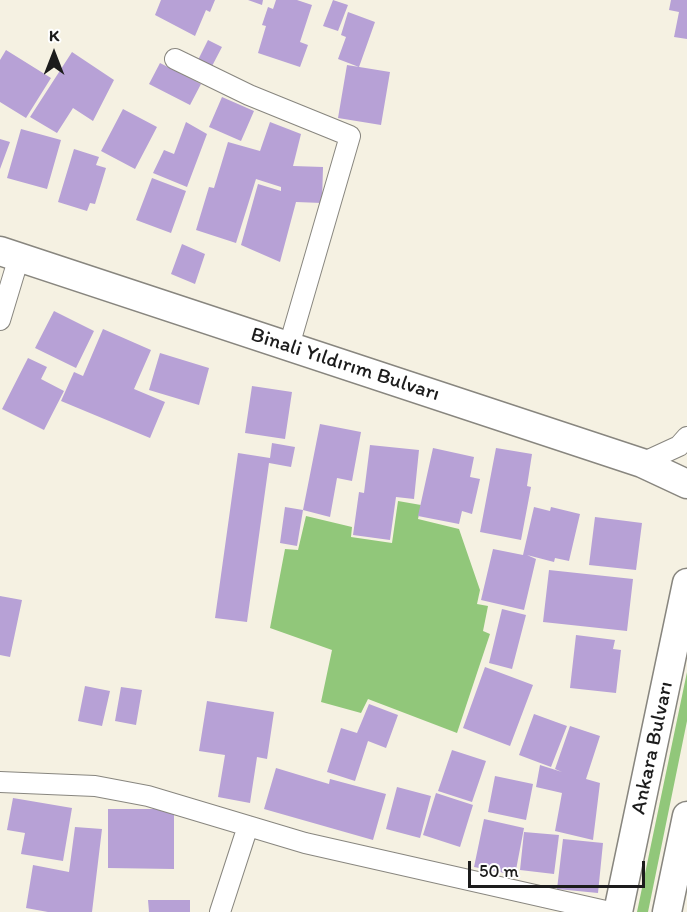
<!DOCTYPE html>
<html>
<head>
<meta charset="utf-8">
<style>
  body { margin:0 }
  #map { position:relative; width:687px; height:912px; overflow:hidden; background:#f5f1e2; font-family:Itim,sans-serif }
  canvas { display:block }
  .north { position:absolute; left:24px; top:24px; width:60px; height:60px; -webkit-text-stroke:4px #fff; paint-order:stroke; rotate:0deg; font-size:16px; font-weight:700; line-height:24px; text-align:center; color:#1c1c1c }
  .north::after { content:''; display:block; margin:auto; width:21px; height:27px; background:#1c1c1c; clip-path:polygon(50% 0,100% 100%,50% 72%,0 100%) }
  .scale { position:absolute; left:468px; top:861px; width:177px; height:27px; box-sizing:border-box; border:3px solid #1c1c1c; border-top:0; padding-left:8px; font-size:18px; line-height:21px; white-space:nowrap; color:#1c1c1c; -webkit-text-stroke:4px #fff; paint-order:stroke }
</style>
</head>
<body>
<div id="map">
<canvas width="687" height="912"></canvas>
<div class="north">K</div>
<div class="scale">50 m</div>
</div>
<script>
const context = document.querySelector('canvas').getContext('2d');
context.lineJoin = 'round';
function fill(path, color) {
  context.fillStyle = color;
  context.fill(path, 'evenodd');
}
function trace(path, color, width, dash) {
  context.strokeStyle = color;
  context.lineWidth = width;
  context.lineCap = dash ? 'butt' : 'round';
  context.setLineDash(dash || []);
  context.stroke(path);
}
function label(font, color, halo, rows, align = 'center') {
  context.font = font + ' Itim,sans-serif';
  context.lineWidth = 4.5;
  context.setLineDash([]);
  context.textBaseline = 'middle';
  context.strokeStyle = halo;
  context.fillStyle = color;
  for (const [text, x, y, turn = 0] of rows) {
    context.save();
    context.translate(x, y);
    context.rotate((+turn || 0) * Math.PI / 180);
    context.textAlign = isNaN(turn) ? turn : align;
    if (halo) context.strokeText(text, 0, 0);
    context.fillText(text, 0, 0);
    context.restore();
  }
}
const green = new Path2D(`
  M398,501L421,505L418,519L459,529L480,590L477,604L488,606L483,631L490,634L457,733L368,699L361,713L321,702L332,650L270,628L285,549L298,550L306,516L352,527L351,537L392,543Z
  M687,672V721L648,912H637Z`);
const building = new Path2D(`
  M161,0H215L210,12L206,10L195,36L155,15Z
  M248,0H263L262,5Z
  M276,0H297L312,5L300,42L308,45L300,67L258,53L266,26L262,25L268,7L273,9Z
  M333,0L348,5L338,31L323,26Z
  M671,0H687V39L674,37L679,12L669,10Z
  M348,12L375,22L359,67L338,59L346,37L341,35Z
  M208,40L222,47L211,68L197,62Z
  M6,50L51,78L26,118L0,102V60Z
  M72,52L114,80L93,121L73,108L57,133L30,117Z
  M160,63L201,84L190,105L149,84Z
  M347,65L390,72L381,125L338,118Z
  M222,97L254,111L241,141L209,127Z
  M123,109L157,127L135,169L101,151Z
  M186,122L207,134L187,187L153,173L164,150L174,154Z
  M270,122L301,134L293,166L323,167L322,203L296,202L280,262L241,245L258,184L281,191V187L256,179L236,243L196,230L209,187L214,188L228,142L260,151Z
  M21,129L61,140L47,189L7,178Z
  M0,139L10,142L0,169Z
  M74,149L99,157L96,165L106,168L95,204L90,203L87,211L58,202Z
  M152,178L186,191L171,233L136,220Z
  M182,244L205,254L195,284L171,274Z
  M54,311L94,331L76,368L35,348Z
  M103,329L151,350L134,389L165,402L150,438L61,401L74,372L83,376Z
  M160,353L209,368L199,405L149,390Z
  M28,358L47,367L41,379L64,391L44,430L2,409Z
  M252,386L292,392L285,439L245,433Z
  M320,424L361,432L352,481L337,478L330,517L303,510Z
  M272,443L295,447L291,467L269,463L247,622L215,618L238,453L270,458Z
  M370,445L419,450L414,499L396,497L390,540L353,535L359,492L364,493Z
  M433,448L474,457L470,477L480,479L472,514L462,511L459,524L418,516Z
  M496,448L532,454L527,486L531,487L521,540L480,532Z
  M285,507L303,510L297,546L280,543Z
  M534,507L550,511L551,507L580,514L569,561L555,558L554,562L527,555L536,559L524,610L481,600L493,549L523,555Z
  M595,517L642,523L636,570L589,565Z
  M549,570L633,579L627,631L543,622Z
  M0,596L22,600L10,657L0,655Z
  M502,609L526,615L512,669L489,663Z
  M576,635L615,640L613,649L621,650L616,693L570,688Z
  M485,667L533,685L510,746L463,728Z
  M85,686L110,691L102,726L78,721Z
  M121,687L142,690L136,725L115,721Z
  M207,701L274,712L267,759L257,757L250,803L218,797L225,755L199,751Z
  M369,704L398,715L386,748L368,741L355,781L327,772L341,728L357,733Z
  M534,714L567,726L551,767L519,755Z
  M570,726L600,736L586,779L600,783L593,840L555,831L562,793L536,787L540,765L562,772L555,769Z
  M452,750L486,761L472,802L438,791Z
  M276,768L329,784L330,779L386,794L373,840L264,809Z
  M495,776L533,784L526,820L488,812Z
  M397,787L431,796L420,838L386,829Z
  M436,793L473,805L460,847L423,835Z
  M13,798L72,808L63,861L21,854L25,833L7,830Z
  M108,809H174V869L108,868Z
  M484,819L524,828L515,875L474,867Z
  M75,827L102,829L92,912H48L26,908L33,865L69,872Z
  M524,832L559,835L554,874L520,870Z
  M563,839L603,843L598,893L557,889Z
  M148,900H190V912H149Z`);
const minor = new Path2D(`
  M175,59L249,95L350,136L289,346
  M0,320L19,257
  M642,463L679,446L687,437
  M0,782L95,786L148,796L305,843L610,912
  M220,912L248,826`);
const secondary = new Path2D(`
  M0,251L642,463L687,484
  M618,912L687,583
  M667,912L687,816`);
const streetNames = [
  ["Binali Yıldırım Bulvarı",345,365,18],
  ["Ankara Bulvarı",653,748,-78]
];
fill(green, '#91c77a');
fill(building, '#b7a1d6');
trace(minor, '#88867f', 22);
trace(secondary, '#88867f', 31);
trace(minor, '#fff', 20);
trace(secondary, '#fff', 28);
label('21px', '#1c1c1c', '#fff', streetNames);
</script>
</body>
</html>
